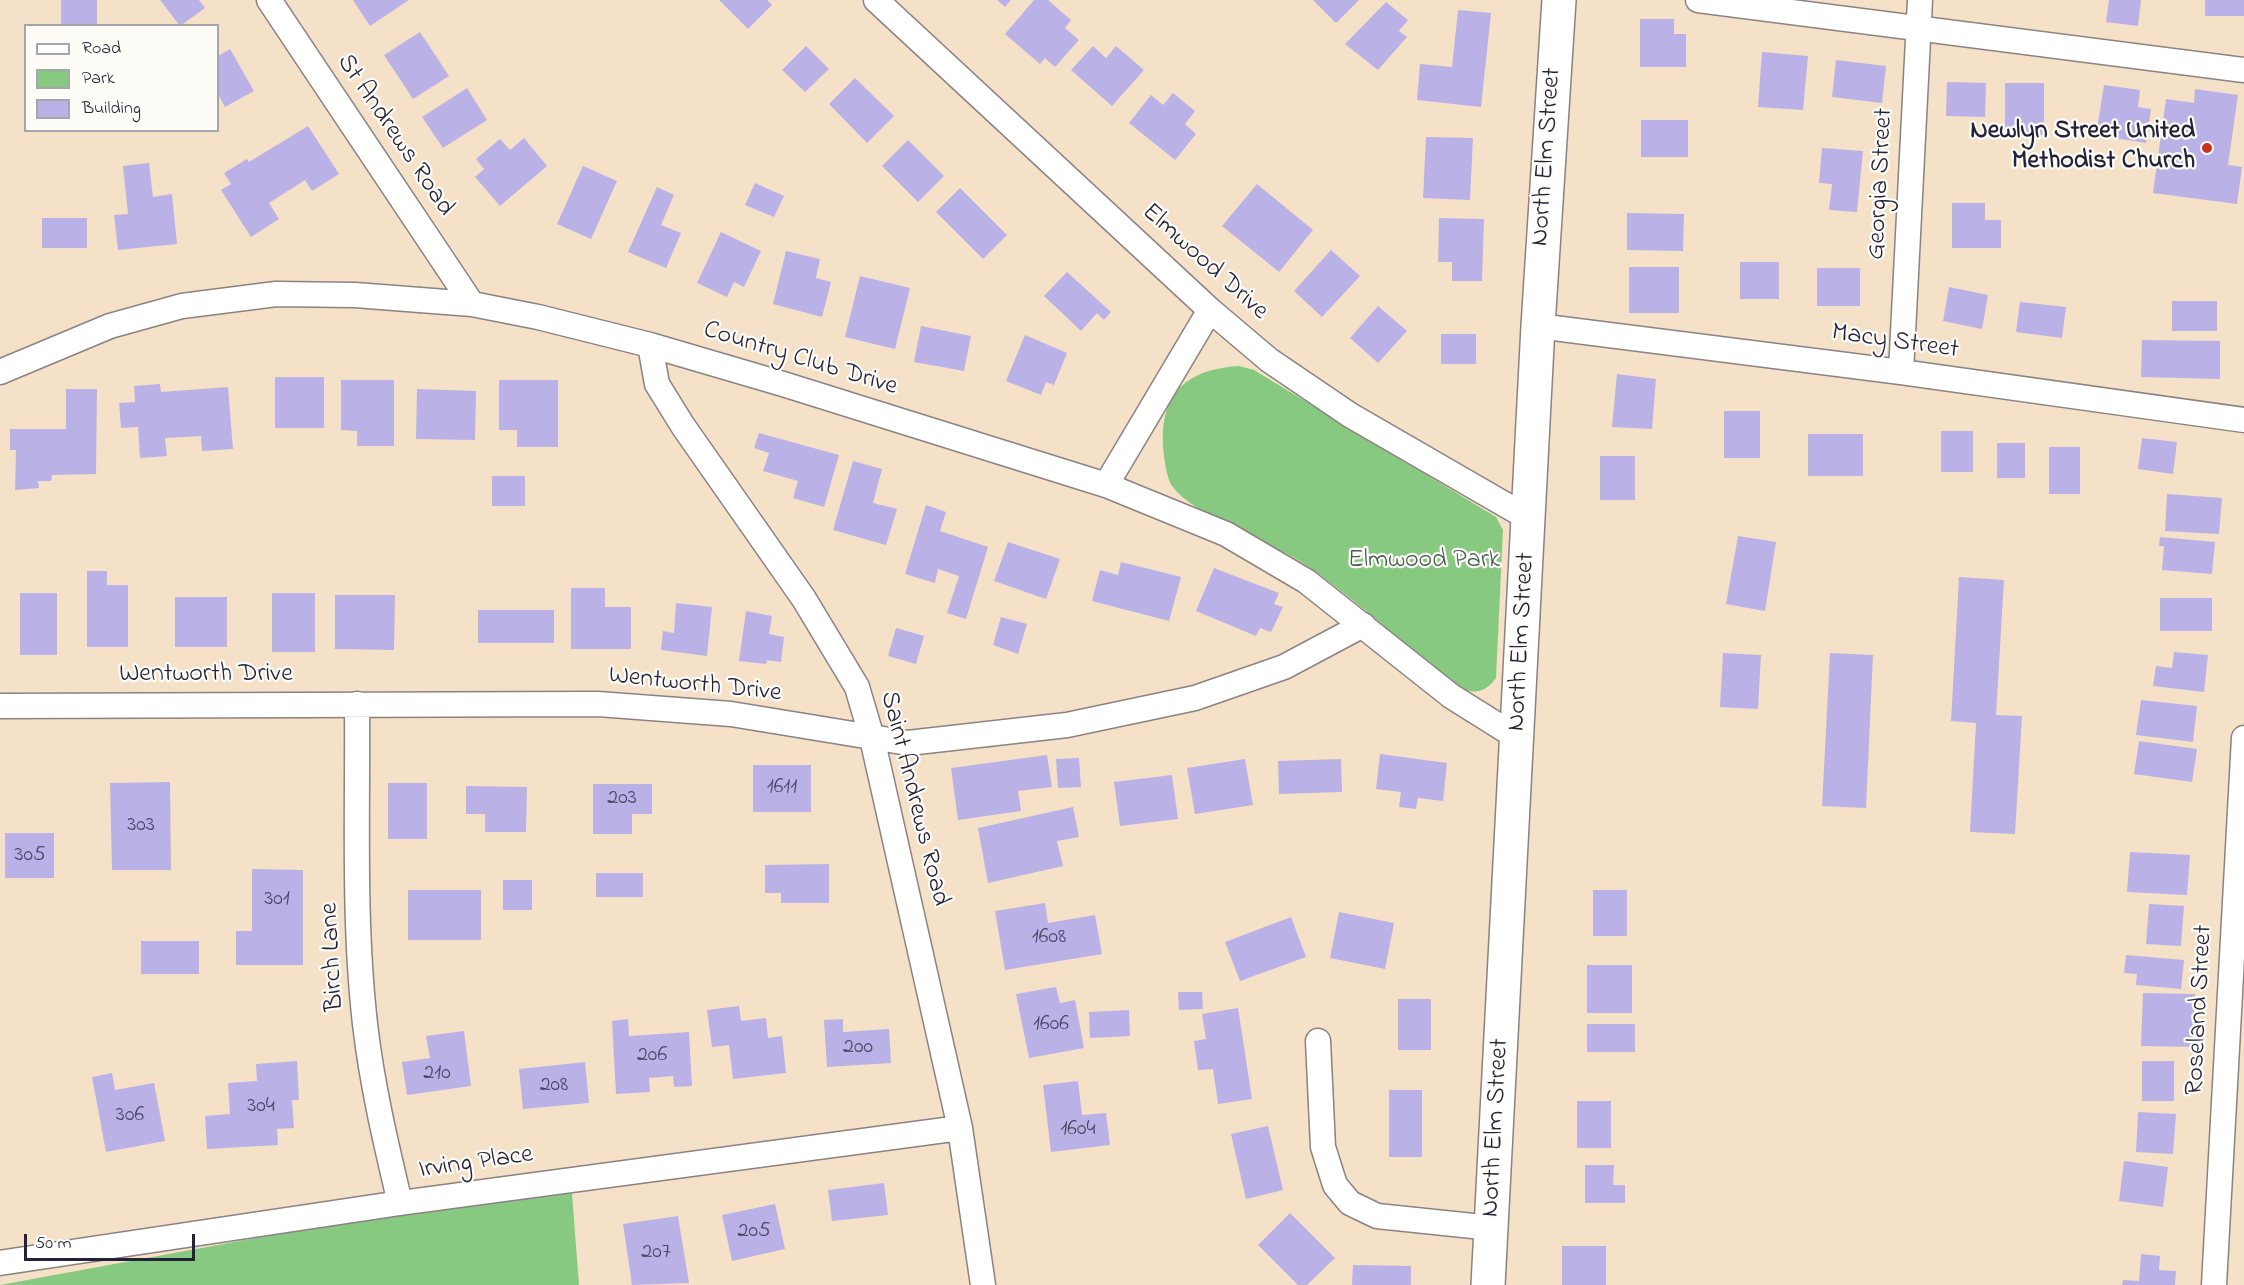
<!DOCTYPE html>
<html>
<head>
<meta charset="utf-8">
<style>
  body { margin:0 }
  #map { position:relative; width:2244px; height:1285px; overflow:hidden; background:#f5e1c8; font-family:"Indie Flower",sans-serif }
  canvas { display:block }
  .legend { position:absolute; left:24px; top:24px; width:195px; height:108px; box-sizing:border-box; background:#fdfcf7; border:2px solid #a5a5ac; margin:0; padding:8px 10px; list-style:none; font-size:18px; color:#22223b }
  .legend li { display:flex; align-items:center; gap:12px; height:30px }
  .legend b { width:30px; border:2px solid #a5a5ac }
  .scale { position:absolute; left:24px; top:1234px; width:171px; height:27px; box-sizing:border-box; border:3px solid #22223b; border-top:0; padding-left:8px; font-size:18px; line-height:21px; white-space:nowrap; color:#22223b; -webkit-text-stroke:4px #fdfcf7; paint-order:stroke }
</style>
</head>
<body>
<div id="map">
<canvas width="2244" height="1285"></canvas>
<ul class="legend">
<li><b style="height:8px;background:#fff"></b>Road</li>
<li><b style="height:16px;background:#88c982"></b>Park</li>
<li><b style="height:16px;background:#bab2e6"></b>Building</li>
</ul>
<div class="scale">50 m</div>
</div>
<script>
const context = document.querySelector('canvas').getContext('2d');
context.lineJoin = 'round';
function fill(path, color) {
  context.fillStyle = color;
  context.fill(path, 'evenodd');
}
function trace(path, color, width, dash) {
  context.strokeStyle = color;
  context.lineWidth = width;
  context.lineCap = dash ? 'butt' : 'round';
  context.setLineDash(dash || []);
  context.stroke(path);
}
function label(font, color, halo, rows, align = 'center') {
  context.font = font + ' "Indie Flower",sans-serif';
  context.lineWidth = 4.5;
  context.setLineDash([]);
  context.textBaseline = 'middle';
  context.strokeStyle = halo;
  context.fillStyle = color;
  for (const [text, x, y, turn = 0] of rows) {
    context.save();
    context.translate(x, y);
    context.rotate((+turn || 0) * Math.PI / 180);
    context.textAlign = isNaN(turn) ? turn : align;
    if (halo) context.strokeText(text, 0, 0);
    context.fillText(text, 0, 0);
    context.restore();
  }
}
const green = new Path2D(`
  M1239,366L1254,370L1496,517L1503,530L1496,678C1485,693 1475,694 1458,688C1409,648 1361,604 1309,567C1273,541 1197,519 1172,486C1166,477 1164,457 1163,446C1160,393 1187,369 1239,366Z
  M571,1180L579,1285H0Z`);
const building = new Path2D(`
  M61,0H97V26H61Z
  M160,0H199L205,8L180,26Z
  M353,0H409L370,26Z
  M719,0H767L772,5L748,29Z
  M997,0H1011L1005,7Z
  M1034,0H1048L1071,20L1065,28L1079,40L1055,67L1045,58L1040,64L1005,34Z
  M1313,0H1359L1336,23Z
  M2109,0H2141L2138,26L2106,22Z
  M2205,0H2244V16H2205Z
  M1386,2L1408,20L1399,31L1407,37L1378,70L1345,44Z
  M1458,10L1491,13L1481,107L1417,100L1420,64L1452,67Z
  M1640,19H1674V34H1686V67H1640Z
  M420,32L449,76L413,99L384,55Z
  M806,46L829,69L805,92L782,70Z
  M1093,46L1106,58L1116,46L1144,70L1112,106L1071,70Z
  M230,49L254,91L225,107L218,94V56Z
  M1762,52L1808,56L1803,110L1758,107Z
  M1836,60L1886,66L1882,103L1832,97Z
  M855,78L894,116L867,143L829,104Z
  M1947,82L1986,83L1985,117L1946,116Z
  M2005,83H2044V135H2005Z
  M2104,85L2140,90L2138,107L2151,109L2146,143L2096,135Z
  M467,88L487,120L443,148L422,117Z
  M2195,89L2238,95L2228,165L2242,167L2237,204L2153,193L2166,99L2194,103Z
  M1173,93L1195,111L1185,124L1196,134L1175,160L1129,123L1151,95L1163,105Z
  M1641,120H1688V157H1641Z
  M308,126L339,174L312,191L305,180L269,203L279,219L251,237L221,190L231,184L224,173L247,159L249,162Z
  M1426,137L1473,138L1470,200L1423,198Z
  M524,138L547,166L500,206L475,177L484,169L476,159L500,139L510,150Z
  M908,140L944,176L918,202L882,166Z
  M1822,148L1863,151L1857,212L1829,210L1832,184L1819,183Z
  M149,163L153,197L172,194L177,244L118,250L114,215L128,214L123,166Z
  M583,166L617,181L591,239L557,224Z
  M755,183L784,196L774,217L745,205Z
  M1257,184L1313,230L1279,272L1222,226Z
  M657,187L674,195L661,225L681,233L666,268L628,252Z
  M960,188L1007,235L983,259L936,212Z
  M1952,203H1985V220H2001V248H1952Z
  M1627,213L1684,214L1683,251L1627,250Z
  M42,218H87V248H42Z
  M1439,218L1484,219L1482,281H1452V262H1438Z
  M721,232L761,251L744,287L734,282L727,297L697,283Z
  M1331,250L1360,276L1322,317L1294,291Z
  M786,251L820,259L816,278L831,282L822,317L773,304Z
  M1740,262H1779V299H1740Z
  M1629,267H1679V313H1629Z
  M1817,268H1860V306H1817Z
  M1067,272L1111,312L1104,320L1097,313L1081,331L1044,296Z
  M860,276L910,288L895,349L845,337Z
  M1949,287L1988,295L1982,329L1943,321Z
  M2172,301H2217V331H2172Z
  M2020,302L2066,307L2062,338L2016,332Z
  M1378,306L1407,331L1378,363L1350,338Z
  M921,326L971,336L964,371L914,362Z
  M1441,334H1476V364H1441Z
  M1025,335L1067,353L1054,385L1046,382L1041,395L1006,381Z
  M2142,340L2220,341V379L2141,377Z
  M1617,374L1656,379L1652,429L1612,427Z
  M275,377H324V428H275Z
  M341,380H394V446H357V431L341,430Z
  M499,380H558V447H517V430H499Z
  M160,384L161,392L228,387L233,449L202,451L201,436L165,438L167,456L140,458L138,427L121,428L119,403L135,402L134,386Z
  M66,389H97L96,474L52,475L51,481H38L39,488L15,490L16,450H10V429H66Z
  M417,389L476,391L475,440L416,439Z
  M1724,411H1760V458H1724Z
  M1941,431H1973V472H1941Z
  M759,433L839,455L824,507L793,498L798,481L763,471L769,453L754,448Z
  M1808,434H1863V476H1808Z
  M2142,438L2177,442L2173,474L2138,469Z
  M1997,443H2025V478H1997Z
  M2049,447H2080V494H2049Z
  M1600,456H1635V500H1600Z
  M853,461L882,469L873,503L897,509L886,545L833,530Z
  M492,476H525V506H492Z
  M2167,494L2222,498L2219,534L2165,531Z
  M926,505L946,512L940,531L988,547L966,619L947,613L959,576L938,569L935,583L905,574Z
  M1738,536L1776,542L1765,611L1726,604Z
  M2160,537L2215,542L2212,574L2162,570L2164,546H2159Z
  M1008,542L1060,559L1046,599L994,581Z
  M1121,562L1181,577L1169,621L1092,601L1100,570L1118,575Z
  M1214,568L1279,593L1274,604L1283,607L1271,632L1260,628L1256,636L1196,611Z
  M87,571H107V585H128V647H87Z
  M1959,577L2004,580L1996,715L2022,716L2015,834L1970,832L1976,723L1951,721Z
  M571,588H605V607H631V649H571Z
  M20,593H57V655H20Z
  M272,593H315V652H272Z
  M335,595H395L394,650L335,649Z
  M175,597H227V647H175Z
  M2160,598H2212V631H2160Z
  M676,603L712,607L707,656L661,650L663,631L674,633Z
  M478,610H554V643H478Z
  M746,611L772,616L769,634L784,637L781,662L767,660L766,664L739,661Z
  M1001,617L1027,624L1018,654L993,645Z
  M896,628L924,636L916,664L888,656Z
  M2174,652L2208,655L2204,692L2153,686L2156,666L2172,668Z
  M1723,653L1761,655L1758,709L1720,707Z
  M1830,653L1873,655L1866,808L1822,806Z
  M2141,700L2197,706L2193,742L2136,735Z
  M2139,741L2197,749L2192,782L2134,774Z
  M1380,754L1447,763L1443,801L1418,798L1416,809L1399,807L1401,792L1376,789Z
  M1047,755L1052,787L1018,791L1021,811L958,820L951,768Z
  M1079,758L1081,787L1058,788L1056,759Z
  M1245,759L1253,805L1195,814L1187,768Z
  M1341,759L1342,792L1279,794L1278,761Z
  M753,765H811V812H753Z
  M1172,775L1178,819L1120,826L1114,782Z
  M170,782L171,870H112L110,783Z
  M388,783H427V839H388Z
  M593,784H652V814H632V834H593Z
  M466,786L527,787L526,832H485V814H466Z
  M1073,807L1079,837L1057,841L1063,866L988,883L978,828Z
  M5,833H54V878H5Z
  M2130,852L2190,855L2187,895L2127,892Z
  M829,864V903H781V893H765V865Z
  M252,869L303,870V965H236V931H252Z
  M596,873H643V897H596Z
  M503,880H532V910H503Z
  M408,890H481V940H408Z
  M1593,890H1627V936H1593Z
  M1045,903L1048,923L1095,915L1102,954L1005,970L995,911Z
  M2149,904L2184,906L2181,946L2146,944Z
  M1339,912L1394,923L1385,969L1330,958Z
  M1291,917L1306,957L1240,981L1225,942Z
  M141,941H199V974H141Z
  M2126,955L2184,960L2181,989L2136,985L2137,974L2124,973Z
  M1587,965H1632V1013H1587Z
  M1056,987L1060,1003L1075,1000L1084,1048L1029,1058L1016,994Z
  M1178,992H1202L1203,1009L1179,1010Z
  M2143,993L2195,994L2193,1047L2141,1046Z
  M1398,999H1431V1050H1398Z
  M739,1006L741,1021L766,1018L768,1038L782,1036L786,1073L733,1079L729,1045L712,1047L707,1010Z
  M1238,1008L1252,1099L1218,1104L1213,1069L1198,1070L1194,1041L1206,1039L1202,1014Z
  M1129,1010L1130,1036L1090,1038L1089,1012Z
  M628,1019L629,1036L689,1032L692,1086L674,1087L673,1076L649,1078L650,1092L616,1094L612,1021Z
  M843,1019V1032L889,1029L891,1063L827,1067L824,1020Z
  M1587,1024H1635V1052H1587Z
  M464,1031L471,1086L407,1095L402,1062L430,1058L426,1036Z
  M297,1061L299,1100H292L294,1128L277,1129L278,1145L207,1149L205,1116L230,1114L228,1083L257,1081L256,1064Z
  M2142,1061H2174V1101H2142Z
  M585,1062L589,1103L523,1109L519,1069Z
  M112,1073L115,1090L154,1083L165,1141L106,1152L92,1077Z
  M1078,1081L1082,1115L1106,1113L1110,1145L1051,1152L1043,1085Z
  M1389,1090H1422V1157H1389Z
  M1577,1101H1611V1148H1577Z
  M2138,1112L2176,1114L2173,1154L2136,1152Z
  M1268,1126L1283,1190L1246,1199L1231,1134Z
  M2124,1161L2168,1167L2163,1207L2119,1201Z
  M1585,1165H1614L1613,1185H1625V1203H1585Z
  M884,1183L888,1215L832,1221L828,1190Z
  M775,1204L785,1249L732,1261L722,1215Z
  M1290,1213L1335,1258L1307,1285H1298L1258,1245Z
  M678,1216L689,1283L632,1285L623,1224Z
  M1562,1246H1606V1285H1562Z
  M2141,1254L2160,1256L2159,1270L2176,1271L2175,1285H2122L2123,1280L2139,1281Z
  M1353,1265L1411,1266V1285H1352Z`);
const street = new Path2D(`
  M269,0L472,304
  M876,0L1210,310L1269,360L1350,415L1530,519
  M1698,0L2244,70
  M1538,326L1901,372L2244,420
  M650,345L657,384L683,426L804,599L857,687L872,738L960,1128L983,1285
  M0,372L110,326L182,306L276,294L355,295L472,304L538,317L650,345L783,384L1106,485L1226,534L1306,581L1451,696L1518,738
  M1901,372L1920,0
  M1106,485L1210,310
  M357,704C358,810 353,918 365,1024C372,1085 386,1144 400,1203
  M0,706L598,704L731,714L908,743L1067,725L1195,698L1284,667L1363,625
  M1318,1041L1323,1147L1335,1185L1350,1203L1377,1216L1492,1228
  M0,1263L400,1203L960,1128
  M2214,1285L2244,738`);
const secondary = new Path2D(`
  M1488,1285L1538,326L1559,0`);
const markers = [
  [2207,148,6,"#c8321e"]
];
const numberNames = [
  ["1611",782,788],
  ["203",622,799],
  ["303",141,826],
  ["305",30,856],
  ["301",277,900],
  ["1608",1049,938],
  ["1606",1051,1025],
  ["200",858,1048],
  ["206",652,1056],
  ["210",437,1074],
  ["208",554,1086],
  ["304",261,1107],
  ["306",130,1116],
  ["1604",1078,1130],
  ["205",754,1232],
  ["207",656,1253]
];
const poiNames = [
  ["Newlyn Street United",2195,133],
  ["Methodist Church",2195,163]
];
const streetNames = [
  ["St Andrews Road",394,136,56],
  ["North Elm Street",1548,157,-86],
  ["Georgia Street",1882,184,-87],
  ["Elmwood Drive",1204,263,42],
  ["Macy Street",1895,343,8],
  ["Country Club Drive",800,360,17],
  ["North Elm Street",1523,642,-87],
  ["Wentworth Drive",206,676],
  ["Wentworth Drive",695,686,6],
  ["Saint Andrews Road",913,799,76],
  ["Birch Lane",334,957,-93],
  ["Roseland Street",2201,1010,-87],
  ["North Elm Street",1497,1128,-87],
  ["Irving Place",476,1164,-8]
];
const parkNames = [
  ["Elmwood Park",1424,562]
];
fill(green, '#88c982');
fill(building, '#bab2e6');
trace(street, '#8c8282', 27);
trace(secondary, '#8c8282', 36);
trace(street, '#fff', 24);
trace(secondary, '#fff', 33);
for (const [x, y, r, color] of markers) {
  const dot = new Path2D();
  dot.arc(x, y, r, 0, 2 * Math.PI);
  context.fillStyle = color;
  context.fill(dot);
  trace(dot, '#fdfcf7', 2);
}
label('22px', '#484666', null, numberNames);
label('bold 26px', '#22223b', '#fdfcf7', poiNames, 'right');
label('26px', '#22223b', '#fdfcf7', streetNames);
label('26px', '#465c54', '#fdfcf7', parkNames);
</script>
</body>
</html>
